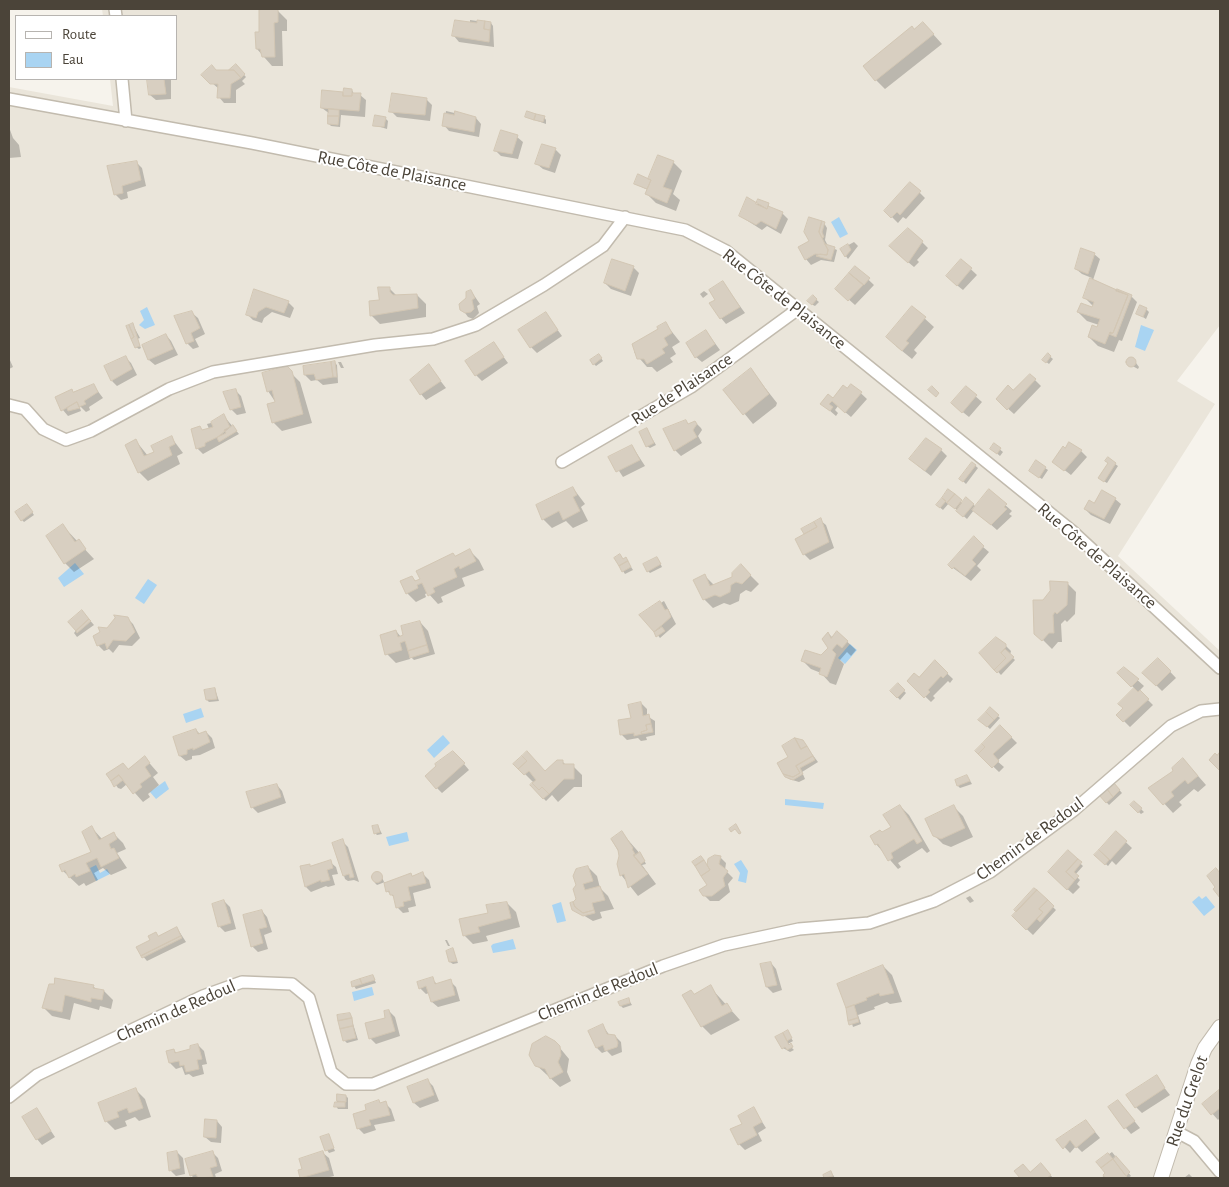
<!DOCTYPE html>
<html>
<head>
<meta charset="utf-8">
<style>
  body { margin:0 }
  #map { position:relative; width:1229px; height:1187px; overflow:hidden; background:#f6f3ec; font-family:"Alegreya Sans",sans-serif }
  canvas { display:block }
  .frame { position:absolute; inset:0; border:10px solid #4b4439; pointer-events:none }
  .legend { position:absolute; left:15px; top:15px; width:162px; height:65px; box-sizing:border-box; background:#fff; border:1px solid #b7b4b0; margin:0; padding:6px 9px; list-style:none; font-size:15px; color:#4b4439 }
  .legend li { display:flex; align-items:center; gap:10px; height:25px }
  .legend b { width:25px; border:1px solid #b7b4b0 }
</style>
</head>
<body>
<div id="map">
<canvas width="1229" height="1187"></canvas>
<div class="frame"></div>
<ul class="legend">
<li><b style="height:6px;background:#fff"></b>Route</li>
<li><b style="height:14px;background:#a9d4f2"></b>Eau</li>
</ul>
</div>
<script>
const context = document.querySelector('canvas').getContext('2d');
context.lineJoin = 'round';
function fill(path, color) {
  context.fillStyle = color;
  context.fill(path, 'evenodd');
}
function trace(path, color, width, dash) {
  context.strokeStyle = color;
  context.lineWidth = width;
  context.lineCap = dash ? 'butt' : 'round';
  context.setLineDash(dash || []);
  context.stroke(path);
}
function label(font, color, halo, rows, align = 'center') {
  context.font = font + ' "Alegreya Sans",sans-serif';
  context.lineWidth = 4;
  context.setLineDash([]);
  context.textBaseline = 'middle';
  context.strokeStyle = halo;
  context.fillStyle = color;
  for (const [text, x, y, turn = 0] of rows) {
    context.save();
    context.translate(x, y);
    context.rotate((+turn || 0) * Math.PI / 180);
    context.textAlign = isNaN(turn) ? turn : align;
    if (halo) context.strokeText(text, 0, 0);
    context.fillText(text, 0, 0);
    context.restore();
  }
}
const residential = new Path2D(`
  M102,9H1220V325L1177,381L1215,404L1118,556L1220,651V1178H9V87L113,106L110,79H176V16H103Z`);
const water = new Path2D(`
  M839,217L848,234L840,238L831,222Z
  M147,307L155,325L145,329L139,325L144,320L140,311Z
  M1141,325L1154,330L1145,351L1135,347Z
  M75,563L84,574L64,587L58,578Z
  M148,579L157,585L144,604L135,598Z
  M850,644L857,650L845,664L838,658Z
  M201,708L204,717L186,723L183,714Z
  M443,735L450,743L434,758L427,750Z
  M165,781L169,789L156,799L150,792Z
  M785,799L824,803L823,809L785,805Z
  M407,832L409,841L389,846L386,837Z
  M741,860L748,871L746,883L738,881L740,873L734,864Z
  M96,865L100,873L107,869L110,874L96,881L90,868Z
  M1199,896L1202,899L1206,896L1215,907L1204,916L1192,902Z
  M561,902L566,921L557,923L552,905Z
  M513,939L516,949L493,953L491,946L493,944Z
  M372,987L374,995L354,1001L352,992Z`);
const shadow = new Path2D(`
  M278,11L287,20V31H282L283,66H272L257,49L260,33Z
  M470,20L491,23L493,26L494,47L459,42L454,36L470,23Z
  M914,31L932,33L942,44L885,89L876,80Z
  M236,66L246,77L242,81L245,84L236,90V103H224L219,97V89L203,75L230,72Z
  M148,79H171V99L156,100L150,95Z
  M352,90L354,94L360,95L366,100L365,117L341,115L340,127L331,126L329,124L330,114L322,108L343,93L344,95Z
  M427,100L432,105L430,121L397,117L391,111Z
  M446,111L476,118L481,124L479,137L449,131L444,125Z
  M527,117H544L546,120V124Z
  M385,118L388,121L387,129L374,125Z
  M9,127L13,138L19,145L21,157L9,158Z
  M517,137L523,142L518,159L501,156L496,151Z
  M555,149L561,155L555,173L543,169L537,164Z
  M136,162L142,168L146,186L127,192L128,198L121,200L115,194Z
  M673,162L682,171L673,194L680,200L676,211L656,203L647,194L648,190L635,184L649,180Z
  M911,184L925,198L906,219L903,217L898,223L886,211Z
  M757,204H768L770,208L782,213L788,219L781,234L767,226L762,230L740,216Z
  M824,223L827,228L825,240L828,246L837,250L834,262L821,260L811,265L806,259L811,242Z
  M854,242L858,246L848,259L841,249Z
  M922,242L928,248L917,260L919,262L914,267L896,252Z
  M1094,254L1100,259L1093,280L1131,296L1137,302L1122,341L1119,340L1114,352L1098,346L1089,337L1099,325L1087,321L1078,312L1093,309V306L1084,297L1092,278L1082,274L1076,269Z
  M961,260L977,275L963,290L953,282Z
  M633,267L639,273L631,296L611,289L605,283Z
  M855,267L874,285L855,305L837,289Z
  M723,283L745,313L726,324L721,318L717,300Z
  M389,288L397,296L417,295L426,304V317L380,324L371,315Z
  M255,291L288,302L294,308L290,318L272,312L264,318L262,323L253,320L247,314Z
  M471,291L480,304L477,306L479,313L473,319L468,317L460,306Z
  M704,291L708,294L703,298L700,294Z
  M813,297L819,302L815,306L811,304Z
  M912,307L934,327L914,350L917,353L912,359L896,346Z
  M1146,309L1149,312L1146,319L1138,314Z
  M192,313L198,318L205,334L195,339L199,347L193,349L187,343Z
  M546,314L562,336L537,353L531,347Z
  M665,323L680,342L672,347L676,354L670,358L673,362L657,372L652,367H647L634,352Z
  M133,325L140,338L137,339L141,348L139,349L136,347Z
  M706,331L720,350L702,362L696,357Z
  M166,335L171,341L178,355L155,365L149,360L143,346Z
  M494,344L508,363L482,381L476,375Z
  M1048,355L1053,359L1049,364L1044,360Z
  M9,358L13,367L9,369Z
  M126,358L131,363L137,375L117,386L112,381Z
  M601,358L603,361L596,366L594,364Z
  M1133,359L1139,367L1138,369L1127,363L1128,360Z
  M334,362L337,365L338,383L323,385L317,380L311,381L305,375Z
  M338,362H341L344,368H341Z
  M429,366L446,388L426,400L421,394Z
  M286,368L300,382L312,423L282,431L273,422L276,403L268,391Z
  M751,370L777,403L776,406L753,424L725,390Z
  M1030,375L1041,386L1014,414L997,399L1013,392Z
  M852,385L867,399L851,417L838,406L835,410L838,413L836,416L822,404L833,399Z
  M94,386L103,398L89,407L90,410L86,412L79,405L81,411L68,416L63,410L57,397Z
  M966,388L982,402L969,417L959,409Z
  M235,390L241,396L246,413L237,415L231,409Z
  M223,415L239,434L203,454L197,448L203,431L209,429L207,424L211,423L214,427Z
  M685,421L689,425L695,422L701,428L702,430L698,436L702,443L681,456L675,450L664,430Z
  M647,430L656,445L650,448L647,446Z
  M171,437L183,453L177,456L180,464L148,481L139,472L136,441L148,456L155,452Z
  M994,445L1003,452L1000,456L994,451Z
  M632,446L645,466L623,477L610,457Z
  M941,450L947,456L931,476L917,465Z
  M1081,451L1087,457L1071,475L1054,462Z
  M1108,459L1118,466L1107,483L1102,480L1109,463Z
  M1036,462L1048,470L1042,479L1033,473Z
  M972,463L978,468L966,484L961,479Z
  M573,488L585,504L581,507L588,521L573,528L566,521L552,528L543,519Z
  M949,491L963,504L967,499L976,507L989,491L1012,511L1009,514L1012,516L997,530L974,510L967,519L949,503L943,510L937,505Z
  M1115,499L1121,504L1110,524L1091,515L1085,509Z
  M29,508L34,515L24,522L22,520Z
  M820,520L826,525L834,548L810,560L804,554L805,533Z
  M63,526L94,559L74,572L65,563Z
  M983,547L989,552L977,566L981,570L971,581L949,565Z
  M470,551L479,560L484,570L462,578L465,586L441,597L443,602L438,604L428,593L425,594L426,597L416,602L407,593L412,578L417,582Z
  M626,559L633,570L625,574L623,571V560Z
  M659,561L662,567L650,573L648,571Z
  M741,566L759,584L751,592L746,590L740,594L739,601L730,605L724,603L713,608L704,599L705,576L714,585L733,578Z
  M1067,583L1076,592L1075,614L1067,622L1065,620L1061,624L1062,642H1058L1052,649L1036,633L1044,601Z
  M664,601L676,624L660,638L641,615Z
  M87,617L94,625L77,637L74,633Z
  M127,618L133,624L140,638L132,646L119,645L113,653L109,649L104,651L98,645L108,630Z
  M420,622L428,631L435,654L414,660L409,655L410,659L396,663L387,654L396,631L401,637Z
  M828,633L833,638L838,633L856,650L851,656L847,652L840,660L844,664L836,685L830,683L821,673L811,669L802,660L821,657L830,648Z
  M1005,645L1011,651L1010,655L1015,660L1001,675L981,653Z
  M1158,659L1176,678L1162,691L1144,673Z
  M935,662L953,679L950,683L948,681L933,696L935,698L931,702L909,681L919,679Z
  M1124,668L1144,686L1139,691L1153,705L1130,727L1118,715L1125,708L1135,689L1119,673Z
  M898,685L906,693L900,700L892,691Z
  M215,689L219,701L209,702L207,700Z
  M641,703L647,709V716L655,721V735L646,737L647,740L641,741L638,738L627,740L622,735Z
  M990,709L1000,718L990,729L980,720Z
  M1000,726L1017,743L997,761L1004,767L999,772L977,751Z
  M196,730L200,734L206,732L212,738L215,748L200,755L192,756V759L186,761L180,756L174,738Z
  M809,750L818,762L802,772L805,779L799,782L789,779L786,777L790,757Z
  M145,758L158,773L153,777L159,785L148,794L150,797L143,802L127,784L121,789L118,788L108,774L128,770Z
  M459,758L469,770L442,793L437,788L438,766Z
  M562,761L567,766H573L582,775V787H574L558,802L552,795L546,801L531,785L534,783L515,764L546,772Z
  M1192,769L1206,785L1198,792L1194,789L1179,802L1182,805L1173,813L1150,788Z
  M969,779L972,784L960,788L958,786Z
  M1114,784L1122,793L1109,805L1101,796Z
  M277,785L282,791L286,803L258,813L252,807Z
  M1134,802L1144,812L1141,814L1132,805Z
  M900,806L909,815L930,851L927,853L922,848L898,863L901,867L898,869L876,844L882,833L893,828Z
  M954,807L963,816L973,837L951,847L943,844L934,835Z
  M378,826L382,834L377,835L375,833Z
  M92,828L102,839L114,834L123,843L126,849L117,853L127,868L111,875L103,868L94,873L98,880L86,886L84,883L79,886L63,871L93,852Z
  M622,833L642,856L646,864L642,865L656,884L638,896L622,876L619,864L621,856L612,840Z
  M1116,833L1132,848L1116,865L1112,861L1108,866L1096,855Z
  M342,841L348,847L359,882L354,880L348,881L345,879L334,843Z
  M1068,852L1083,866L1075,875L1080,880L1077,884L1080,887L1073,894L1055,878Z
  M720,857L726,863L725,870L733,878L728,884L730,892L719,901H710L704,895L709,885L708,867Z
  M330,862L336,867L338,874L332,875L335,885L328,887L326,886L311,892L306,887L309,865L312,867Z
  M588,867L597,876L600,888L608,896L614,909L600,912L602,918L593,921L573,909L577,899V886Z
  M380,873L385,884L411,875L413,877L423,874L429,880L431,888L413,893L416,906L408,908L409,912L403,913L398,908L395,898L387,891L385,882L377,885L375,883L372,875Z
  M1035,890L1056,910L1033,935L1013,916Z
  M970,896L974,901L970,903L966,898Z
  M224,901L230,907L236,929L225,932L219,926Z
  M507,903L516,912L520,927L486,936L488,941L473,944L464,935Z
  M262,911L267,917L272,932L264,935L268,949L258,952L252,946Z
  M177,928L186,942L147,961L142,955L152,940Z
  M445,940H447L450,946H448Z
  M453,950L458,963L453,964L450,962Z
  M771,963L776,969L782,990L773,993L767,987L762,965Z
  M883,966L892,975L902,1002L890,1004L887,1002L874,1007L875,1009L858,1015L861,1024L853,1027L847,1007Z
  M373,976L376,983L356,989L354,986Z
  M432,979L438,985L450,981L456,987L460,1001L438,1007L432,1002L429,993L426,994L420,988Z
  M50,985L93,986L97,990L104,991L113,1000L111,1009L100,1006L99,1010L74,1003L70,1020L52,1016L44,1008Z
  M710,987L740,1020L711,1035L702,1026L695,995Z
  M628,999L632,1005L623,1008L621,1006Z
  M389,1011L395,1017L400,1036L376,1044L370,1038L387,1019Z
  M350,1014L358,1040L347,1043L344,1040Z
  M603,1026L610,1036H615L621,1042L622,1052L612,1056L607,1051L602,1053L597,1048Z
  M787,1032L793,1041L788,1044L794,1050L790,1052L783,1048L777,1037Z
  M547,1038L555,1042L569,1059L567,1072L571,1081L560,1087L533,1062V1044L540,1039Z
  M198,1045L204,1051L207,1064L202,1065L204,1074L193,1077L189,1074L185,1075L182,1067L176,1069L170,1063L168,1052L174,1050L177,1054L192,1050Z
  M1156,1077L1170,1095L1142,1113L1136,1107Z
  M427,1080L433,1086L439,1101L420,1108L414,1103L408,1088Z
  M136,1090L145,1099L151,1117L139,1121L135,1117L125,1121L127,1126L115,1130L106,1121Z
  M1219,1092L1220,1118L1218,1120L1204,1104Z
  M338,1096H346L348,1098V1109H338L336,1106Z
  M1118,1101L1140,1128L1131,1134L1109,1108Z
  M379,1102L381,1104L385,1103L391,1109L395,1121L374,1125L376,1130L364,1134L358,1128L367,1111Z
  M754,1109L766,1128L758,1133L762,1141L745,1150L739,1144Z
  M37,1110L55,1137L42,1145L37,1139Z
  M217,1121L222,1127L221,1143L211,1142L205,1137Z
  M1091,1127L1100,1138L1082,1152L1076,1146L1070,1153L1058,1140Z
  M328,1135L335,1151L329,1153L327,1150Z
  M177,1152L183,1158L185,1174L176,1176L171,1171L168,1154Z
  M1112,1152L1131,1176L1128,1178H1101L1107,1174L1098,1162Z
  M213,1153L218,1158L222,1171L215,1174L216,1178H194L191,1175Z
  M323,1153L329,1158L334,1176L325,1178H301L299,1171Z
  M1016,1171L1030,1174L1047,1171L1053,1178H1021Z
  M831,1172L835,1178H826L824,1176Z
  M1189,1174L1193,1178H1184Z`);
const building = new Path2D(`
  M278,9V22L274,23L275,57H262L260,49H256L255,32H259V10Z
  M455,20L477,23V20L485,21L484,29L490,30L489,42L452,36Z
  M485,21L491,22L490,30L484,29Z
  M923,22L934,34L875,81L863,66L912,26L914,29Z
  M236,64L245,74L241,78L234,70H229Z
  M212,65L216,70H234L241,78L231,84L230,98H217L218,84H210L201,75Z
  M147,79H164L166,94L149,95Z
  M344,88L352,89V96H343Z
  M322,90L343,92V96H352V93H361L359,111L321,108Z
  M392,93L427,98L425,115L389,112Z
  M329,109L339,110V116H328Z
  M455,111L476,117L474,132L442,126L444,113L454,115Z
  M527,111L536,114L534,120L525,117Z
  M536,114L545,116L543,122L534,120Z
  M375,115L386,117L384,127L373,126Z
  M328,116H339L338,125L328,124Z
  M501,130L518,135L512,154L494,151Z
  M542,144L556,148L549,168L535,164Z
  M658,155L674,161L663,187L672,190L667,203L645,194L651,180L648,179Z
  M137,161L141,180L122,186L123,193L114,195L107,166Z
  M638,174L651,180L647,189L634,184Z
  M910,182L921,191L900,215L897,212L891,218L884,211Z
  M747,197L767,209L768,206L783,212L776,229L761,221L756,225L739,216Z
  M758,199L769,203L767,209L756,204Z
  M809,217L822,221L819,232L828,250L827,255L815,254L805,260L798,247L809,241L804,232Z
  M822,221L825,222L822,232L824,237L822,238L819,232Z
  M908,228L923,241L908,263L889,246Z
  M825,244L835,247L831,260L816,256L820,254L827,255L828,250Z
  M848,244L851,250L845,257L840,249Z
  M1081,248L1095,253L1088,274L1075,269Z
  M612,259L634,266L625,291L604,283Z
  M961,259L972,268L957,286L946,276Z
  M855,266L870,278L864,285L849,273Z
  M849,273L863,285L848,301L835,289Z
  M1090,278L1128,295L1113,333L1110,332L1105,344L1088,337L1092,325L1097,327L1100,319L1077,312L1081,303L1092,307L1094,302L1083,298Z
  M723,281L740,307L720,319L709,303L715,300L709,290Z
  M378,287H390V292L393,295L417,294L418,308L370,316L369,301L379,300Z
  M254,289L289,301L284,313L266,307L258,312L256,318L246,315Z
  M1117,289L1132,295L1116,337L1109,334L1113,333L1128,295L1116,291Z
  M471,290L475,298L472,300L474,309L471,312L465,313L460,310L459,304L466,298V292Z
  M813,295L817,299L812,305L807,301Z
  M1140,305L1147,308L1143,317L1136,314Z
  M912,306L926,317L906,341L909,343L902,351L886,337Z
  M192,311L200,328L191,333L194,341L186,344L174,316Z
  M546,312L558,330L530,348L518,330Z
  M666,322L672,333L664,338L668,345L662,349L665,353L647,364L644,359H637L632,344L658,329L657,327Z
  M133,323L140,346L135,348L131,339L134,337L129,325Z
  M129,325L134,337L131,339L126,326Z
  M706,330L715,344L695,358L686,343Z
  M166,334L173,349L148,360L142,345Z
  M494,342L504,357L475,376L465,361Z
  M1048,353L1051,356L1046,363L1042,360Z
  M599,354L602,358L593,365L590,360Z
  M126,356L132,369L111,381L104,366Z
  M1126 362a5 5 0 1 1 10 0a5 5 0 1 1-10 0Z
  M335,361L337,377H333L331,362Z
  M331,362L333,377L316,380L314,374L304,375L303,366Z
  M429,364L441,381L420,395L410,380Z
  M287,366L292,371L303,414L272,423L267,404L275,402L272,390L267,392L262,373Z
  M751,368L769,394L743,415L723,390Z
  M1030,374L1036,379L1007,410L996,399L1008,385L1013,390Z
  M94,384L98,392L84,401L86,404L79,407L77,402L61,411L55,397L72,389L73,392Z
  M851,384L862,392L845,413L832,401L829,404L833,407L830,411L820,404L828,394L833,398L843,385L847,388Z
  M932,386L939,393L936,397L928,390Z
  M966,386L977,395L962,413L951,403Z
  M236,389L241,407L230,410L223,392Z
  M77,402L80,408L68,411L67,408Z
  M224,414L230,427L224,430L226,433L205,443V446L196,449L191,429L200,426L202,430L213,427L211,422Z
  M686,420L688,424L695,421L697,424L693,430L697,437L674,451L663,429Z
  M233,425L237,431L219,442L217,438Z
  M647,428L654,443L646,447L639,432Z
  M172,436L175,444L169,447L172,455L138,473L125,445L136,439L144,456L154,452L151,446Z
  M926,438L942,449L925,471L909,459Z
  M1069,442L1082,450L1064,471L1052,462L1063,446L1065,448Z
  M994,443L1001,448L997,454L990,449Z
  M632,445L640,460L616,472L608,457Z
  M1108,457L1116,463L1104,482L1098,478L1108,463L1105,461Z
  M1036,460L1046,467L1039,478L1029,471Z
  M972,462L976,465L963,482L959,479Z
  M573,487L577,495L573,497L580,511L563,520L559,511L542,520L536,505Z
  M948,489L955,494L947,503L942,498Z
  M989,489L1007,504L1004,507L1007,509L991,525L972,510Z
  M1102,490L1116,498L1104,519L1084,509L1089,500L1094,503Z
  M955,494L962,500L955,509L947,503Z
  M966,497L974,504L963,517L956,511Z
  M942,498L946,501L940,508L936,505Z
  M27,504L33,512L21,521L15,512Z
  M821,518L829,542L803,555L795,539L817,527L814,522Z
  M814,522L817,527L804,534L801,529Z
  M63,524L75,542L79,539L86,549L64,564L46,536Z
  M974,536L984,546L972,560L976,564L965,576L954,567L952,569L948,565Z
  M470,549L476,561L460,569L459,566L454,569L457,577L433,588L435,592L428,596L422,583L417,585L418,588L406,594L400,581L412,576L415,581L420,579L416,571L453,553L455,556Z
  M620,554L623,559L626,557L628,561L619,566L614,558Z
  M657,557L661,564L647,572L643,564Z
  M628,561L631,567L622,572L619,566Z
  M741,564L751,575L742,584L736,582L731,585L730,592L720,597L715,595L703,600L693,580L705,574L710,586L732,577V573Z
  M1050,581L1068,582L1067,605L1057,614L1055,612L1053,615L1054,633H1049L1042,641L1034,634L1033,600H1043L1050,591Z
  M660,601L665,610L668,609L671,617L654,632L639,615Z
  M82,610L89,619L76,631L68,622Z
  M114,615L128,617L135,632L126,641L113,640L107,649L105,643L97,646L93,636L100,632L98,627L107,628L115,618Z
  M89,619L91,621L77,633L76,631Z
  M420,621L427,645L408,651L405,641L400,643L402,650L385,655L380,635L396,630L398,637L403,635L401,626Z
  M662,627L665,631L656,637L654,632Z
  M837,631L848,641L842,648L837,644L832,650L836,654L827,677L819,674L821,668L801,661L805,650L821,655L828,648L822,639L828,632L831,638Z
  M996,637L1006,644V647L1001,653L1006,658L994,670L979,653Z
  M427,645L429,652L410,658L408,651Z
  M1005,649L1014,657L997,673L994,670L1006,658L1001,653Z
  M1158,658L1171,671L1156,686L1142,673Z
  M935,660L948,673L943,678L941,676L928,690L930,692L924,698L907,681L914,673L919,677Z
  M1124,667L1139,679L1131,687L1117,673Z
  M898,683L905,690L897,698L890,691Z
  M215,688L217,699L206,700L204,690Z
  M1134,688L1138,692L1140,690L1149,699L1123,722L1116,715L1123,708L1118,704Z
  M641,702L643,716L649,714L651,724L646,725L647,730L641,732L642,734L634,736V733L620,735L618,720L631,718L628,705Z
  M990,707L999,715L994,720L986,712Z
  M986,712L994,720L987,727L978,720Z
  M651,724L653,732L642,734L641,732L647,730L646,725Z
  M1000,725L1012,737L993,754L999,761L992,768L978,754L985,747L982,744Z
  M196,729L198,734L206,731L210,742L193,750V748L187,750V754L179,756L173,737Z
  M795,738L801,749L807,746L813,756L796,766L800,773L793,777L783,774L777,763L788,757L782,746Z
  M795,738L803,740L807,746L801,749Z
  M982,744L985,747L978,754L975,751Z
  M453,751L465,763L436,789L425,776L436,766L435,764Z
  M527,751L545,771L557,760H563V764H574V779H564L549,794L542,787L539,790L532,783L536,780L529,771L524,775L518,769L527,761L522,756Z
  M1220,752V771L1209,760L1215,753L1217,755Z
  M145,756L150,763L145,767L151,776L140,784L142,787L133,794L119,775L111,781L106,774L123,763L128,769Z
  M522,756L527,761L518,769L513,764Z
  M813,756L815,760L800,768L803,774L793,780L785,777L783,774L793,777L800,773L796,766Z
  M1183,758L1198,776L1188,784L1185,780L1171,792L1174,796L1163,805L1148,788L1173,771L1172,768Z
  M119,775L123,780L114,787L111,781Z
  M967,775L970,781L957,786L955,780Z
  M532,783L539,790L542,787L549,794L543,799L530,785Z
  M1114,783L1120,790L1113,797L1107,789Z
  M277,784L281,797L251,808L246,792Z
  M1107,789L1113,797L1106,803L1099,795Z
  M1134,801L1142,808L1138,813L1130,805Z
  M900,805L922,841L917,844L914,839L891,853L893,858L888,861L878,844L875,845L870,836L880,830L882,832L891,827L883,815Z
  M954,805L965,828L941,839L933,836L925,819Z
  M736,824L741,833L739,834L735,829L731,832L729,829Z
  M378,825L380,832L374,834L372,826Z
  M92,826L99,840L114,832L117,839L109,844L111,849L114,848L119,858L101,867L97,858L86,863L90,871L76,877L75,874L69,878L65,870L62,872L59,865L91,852L82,832Z
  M622,831L633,848L632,849L635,854L633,855L648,874L628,888L624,874L620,876L617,864L619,856L618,850L611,839Z
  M1116,831L1127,841L1110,860L1099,850Z
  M343,839L354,877L350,878L349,874L343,876L332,843Z
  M1068,850L1078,859L1066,872L1075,880L1067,890L1048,872Z
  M1099,850L1109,860L1105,865L1094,855Z
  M640,852L645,861L641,864L634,856Z
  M715,855L721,856L719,864L728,871L723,878L725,886L712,896H703L699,890L707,885L701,876L710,870L707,865L708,859Z
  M701,856L704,860L695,866L692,862Z
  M1078,859L1082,862L1074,872L1079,876L1075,880L1066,872Z
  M331,860L333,868L327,870L330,880L321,882V880L305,887L300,866L310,864V866Z
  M704,860L710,870L701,876L695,866Z
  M588,866L593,881L583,884L585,890L600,886L605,900L592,903L594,910L583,913L575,907L573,902L576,899L573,889L576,885L573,876L576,869Z
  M1216,868L1220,873V898L1213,889L1215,887L1207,876Z
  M371.5 877a5.5 5.5 0 1 1 11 0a5.5 5.5 0 1 1-11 0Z
  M423,872L426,883L408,887L411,900L403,902L404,906L396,908L393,895H390L389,891L386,892L384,883L411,873L412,876Z
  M1034,888L1037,890L1016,912L1014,910Z
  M1037,890L1048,900L1039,909L1043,912L1026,930L1012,916Z
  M224,900L231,923L218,927L212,904Z
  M1048,900L1054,906L1040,922L1037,919L1043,912L1039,909Z
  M507,902L511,918L478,927L480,932L463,936L459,919L488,913L486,905Z
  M573,902L575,907L583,913L594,910L595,913L583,916L572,910L570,903Z
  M262,910L267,927L259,929L263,943L251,947L243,915Z
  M177,927L181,936L141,956L136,947L150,940L148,936L156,932L158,936Z
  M181,936L182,938L142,958L141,956Z
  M453,948L457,961L449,962L446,951Z
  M771,962L777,985L766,987L760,964Z
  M883,965L894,993L880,996L879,993L866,998L867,1000L846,1008L837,984Z
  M373,975L375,980L362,984L360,979Z
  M433,977L435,984L451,979L455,995L431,1002L426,986L419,989L417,982Z
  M55,978L94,985L93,988L104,990L102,1000L91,998V1002L65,995L62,1012L42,1008L49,984H54Z
  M360,979L362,984L352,987L351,982Z
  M711,985L722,1006L727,1003L732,1011L701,1027L682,995L691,990L694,994Z
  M629,998L630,1003L620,1006L618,1002Z
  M854,1005L858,1018L848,1021L846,1008Z
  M389,1010L395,1031L369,1039L365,1023L385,1018L384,1011Z
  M350,1013L352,1018L338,1021L337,1015Z
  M352,1018L353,1026L340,1029L338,1021Z
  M858,1018L859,1022L849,1025L848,1021Z
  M603,1024L607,1034L615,1035L618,1043L617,1047L605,1051L603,1045L596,1048L588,1031Z
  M353,1026L356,1038L343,1041L340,1029Z
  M788,1030L792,1038L787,1041L783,1033Z
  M783,1033L789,1045L791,1043L793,1047L787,1050L785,1047L782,1049L775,1037Z
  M546,1036L555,1041L560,1046L561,1055L558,1062L563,1072L550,1079L545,1069L535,1066L529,1055L532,1044Z
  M198,1044L202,1059L197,1060L199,1069L186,1072L184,1065L180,1066L179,1061L169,1063L166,1051L174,1049L175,1053L190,1049V1046Z
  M1157,1075L1165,1088L1135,1108L1126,1095Z
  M428,1079L434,1095L413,1103L407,1087Z
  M136,1088L143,1108L129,1113L127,1108L117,1112L119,1117L105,1122L98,1103Z
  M1219,1090L1220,1108L1211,1115L1202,1104Z
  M337,1094L346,1095V1102L337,1101Z
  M379,1100L380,1103L386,1101L390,1115L369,1120L371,1125L357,1129L353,1114L366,1110L365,1105Z
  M1118,1100L1135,1121L1124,1129L1108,1107Z
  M335,1102H345V1107H334Z
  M754,1107L762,1122L753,1127L757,1135L738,1145L730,1129L742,1124L738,1116Z
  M37,1108L51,1131L36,1140L22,1117Z
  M205,1119L217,1120L216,1138L204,1137Z
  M1086,1120L1095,1132L1076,1148L1070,1140L1063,1149L1056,1140Z
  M329,1134L334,1148L325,1151L320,1137Z
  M177,1151L180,1168L169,1171L167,1153Z
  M213,1151L217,1166L210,1168L213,1177L198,1178L196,1174L190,1176L185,1159Z
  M323,1151L329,1170L300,1178L298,1170L302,1169L299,1159Z
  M1108,1153L1113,1159L1101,1168L1096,1162Z
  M1116,1156L1130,1172L1126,1176L1113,1159Z
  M1113,1159L1126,1176L1128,1178H1105L1103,1175L1105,1173L1101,1168Z
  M1041,1163L1051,1175L1047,1178H1020L1014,1171L1023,1164L1030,1172Z
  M831,1171L833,1176L824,1178L823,1175Z`);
const minor = new Path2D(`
  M115,9L116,16
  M122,79L126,121
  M9,99L252,143L685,230L726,251L1072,531L1220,668
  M9,405L25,409L43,429L66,440L91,431L169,389L213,372L375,345L433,339L476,325L544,285L603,246L625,217
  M562,462L691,387L798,309
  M9,1097L37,1075L203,996L242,982L292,984L309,998L331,1072L346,1084H373L663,966L724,945L799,929L869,923L934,901L990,872L1074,810L1171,726L1201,711L1220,709
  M1177,1132L1194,1141L1220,1172`);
const tertiary = new Path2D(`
  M1161,1178L1198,1064L1205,1048L1220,1027`);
const streetNames = [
  ["Rue Côte de Plaisance",392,171,11],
  ["Rue Côte de Plaisance",784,299,38],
  ["Rue de Plaisance",682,389,-33],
  ["Rue Côte de Plaisance",1097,556,41],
  ["Chemin de Redoul",1030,839,-36],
  ["Chemin de Redoul",598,992,-22],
  ["Chemin de Redoul",176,1011,-24],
  ["Rue du Grelot",1187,1101,-71]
];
fill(residential, '#eae5da');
fill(water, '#a9d4f2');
fill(shadow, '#0003');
fill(building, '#d8cfc1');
trace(building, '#d3c7b4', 1);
trace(minor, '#c2bbae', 14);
trace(tertiary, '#c2bbae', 16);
trace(minor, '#fff', 11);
trace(tertiary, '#fff', 14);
label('18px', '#4b4439', '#fff', streetNames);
</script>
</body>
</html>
